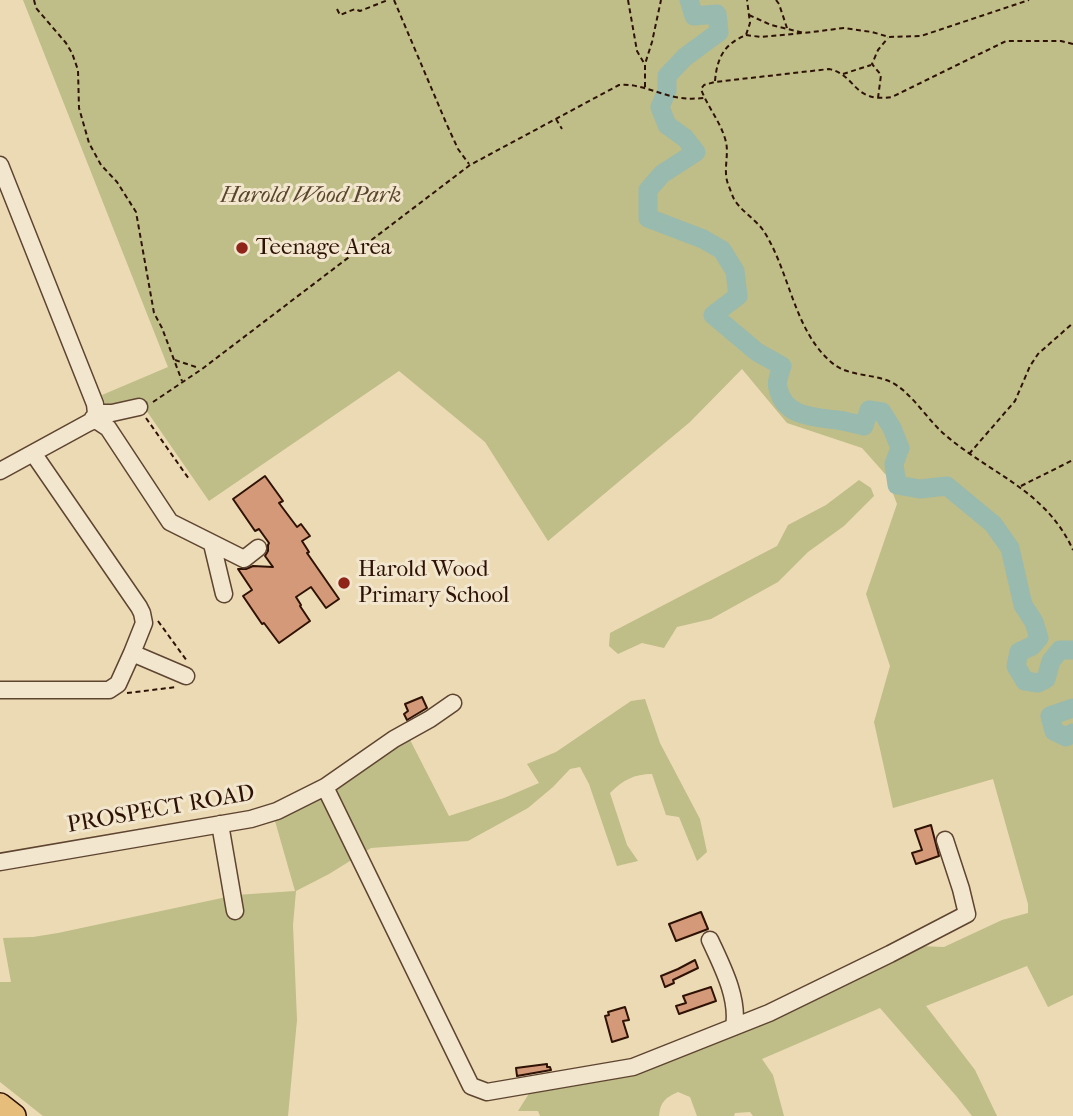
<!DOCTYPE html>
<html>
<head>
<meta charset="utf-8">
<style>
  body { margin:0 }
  canvas { display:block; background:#ebdab3 }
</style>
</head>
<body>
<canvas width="1073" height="1116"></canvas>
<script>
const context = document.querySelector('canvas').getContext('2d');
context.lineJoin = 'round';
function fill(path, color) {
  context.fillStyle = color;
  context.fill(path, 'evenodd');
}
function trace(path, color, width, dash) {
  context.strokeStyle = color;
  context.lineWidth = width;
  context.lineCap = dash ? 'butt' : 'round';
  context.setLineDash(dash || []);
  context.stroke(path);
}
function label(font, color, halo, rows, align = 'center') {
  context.font = font + ' "IM FELL French Canon",serif';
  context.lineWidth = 6;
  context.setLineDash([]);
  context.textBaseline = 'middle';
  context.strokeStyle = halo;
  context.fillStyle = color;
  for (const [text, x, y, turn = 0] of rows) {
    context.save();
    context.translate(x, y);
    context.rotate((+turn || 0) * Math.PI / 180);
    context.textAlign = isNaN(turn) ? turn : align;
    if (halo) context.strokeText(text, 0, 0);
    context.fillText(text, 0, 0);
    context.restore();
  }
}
const green = new Path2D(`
  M23,0H1073V995L1048,1007L1027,966L926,1006L975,1070L997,1116H972L957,1097L880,1008L762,1059L773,1075L784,1116H753L750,1112L735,1113L734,1116H697L690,1097L678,1092C666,1097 660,1102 659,1116H540L538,1111H518L530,1092L589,1079L920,946L944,947L1002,920L1028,913V904L993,779L893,808L874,722L890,666L866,594L897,504L886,475L862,448L787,423L742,369L690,422L548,541L485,442L399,371L209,501L146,410L131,404L107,408L102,395L168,367Z
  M859,480L871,488L874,496L844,526L808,552L778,582L711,619L677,627L664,648L642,643L618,654L609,646L610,633L777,546L788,525L826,505Z
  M645,699L660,743L700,819L707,852L697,861L679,817L666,815L652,774C634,774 623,780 610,793L627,845L638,861L617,866L589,784L580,767L570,769L553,787L528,808L468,841L371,848L329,874L296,891L293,925L297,1020L288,1116H43L0,1082V982H11L3,938L33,937L58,933L236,895L295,891L275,821V812L406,732L449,816L504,798L539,783L527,764L556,752L631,701Z`);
const river = new Path2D(`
  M689,0L694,16L717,14L719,32L685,57L667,76V91L660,107L667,125L685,138L696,152L662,174L648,190V218L703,239L722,250L735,271L738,296L713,315L757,352L782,366C780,373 776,382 778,388C784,417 814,417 837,420C846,421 855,424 864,426L869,410L882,412L892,428L900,448L894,464L897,485L920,489L947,486L993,524L1010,548L1023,605L1034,622L1039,638L1032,646L1019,652L1016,666L1025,681L1038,683L1046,679L1051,661L1060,650H1073
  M1073,708L1050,716L1054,731L1066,737L1073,733`);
const building = new Path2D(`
  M265,476L283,501L279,503L297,527L301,524L310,536L302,541L309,552L307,553L339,599L326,608L311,587L296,597L301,605L300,606L310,621L279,643L264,623L262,624L243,596L252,590L238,569H246L253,566L273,567L265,556L268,551V545L269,543L259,529L255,531L233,499Z
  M422,697L427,708L407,720L404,714L408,711L405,704Z
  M931,825L939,856L916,864L912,853L922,850L915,830Z
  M701,912L708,929L676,941L669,924Z
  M695,960L698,968L673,980L674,983L665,987L661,976L678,969Z
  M711,987L716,1001L679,1014L676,1006L686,1003L683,996Z
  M625,1007L629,1020L623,1021L628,1037L612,1042L605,1016L609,1015L608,1012Z
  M547,1064V1067H550L551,1070L517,1076L516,1068Z`);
const path = new Path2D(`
  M34,0L36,8L66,43L72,53L78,70L79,108L89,143L101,165L117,182L136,212L154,313L162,328L182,381
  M394,0L447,125L458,149L469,164
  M628,0L637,51L644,63
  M776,0L779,4L787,28
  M337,9L340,15L355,9L360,11L388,0
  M749,15L771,25L804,33L844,28L872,32L889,37L921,36L1029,0
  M746,35L761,37L803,33
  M1073,44L1061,41H1006L892,97C852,103 857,75 829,69L715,82L704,85L701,89C708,108 721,122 726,142C729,155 723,171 728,184C730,189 732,195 734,199C741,211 755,219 763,230C790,271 793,329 831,362C848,377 871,373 891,382C911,392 927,419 944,434C990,474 1046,490 1073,550
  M843,74L871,65
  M715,81C717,58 724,44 746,35L750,23L747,0
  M645,87V64L652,42L661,0
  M878,98L881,75L872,64L878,50L888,38
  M556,119L562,129
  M175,360L199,368
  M153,402L202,369L470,165L619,85C638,83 656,93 675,97C685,99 694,99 704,98
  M146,418L189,479
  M969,454L1015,401L1030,366L1038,354L1073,323
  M1021,486L1073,460
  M158,621L187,661
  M127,693L177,687`);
const minor = new Path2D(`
  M0,165L95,404L96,413
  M96,413H112L139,407
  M93,418L108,428L170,522L244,559L258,548
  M0,471L88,423L92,421L96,413
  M212,544L224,594
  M132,653L186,676
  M0,690H109L118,684L132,653L144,623L142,613L139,607L33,453
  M325,787L471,1086L487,1092L633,1067L769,1013L890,954L967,914L961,889L945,840
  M220,824L235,911
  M0,862L251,819L277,811L325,787L394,739L430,719L453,703
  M710,940C722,966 739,998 734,1027`);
const highway = new Path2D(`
  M0,1105L14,1116`);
const markers = [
  [242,248,7,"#8f2418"],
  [344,583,7,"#8f2418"]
];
const parkNames = [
  ["Harold Wood Park",311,196]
];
const poiNames = [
  ["Teenage Area",256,248],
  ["Harold Wood",358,570],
  ["Primary School",358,596]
];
const streetNames = [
  ["PROSPECT ROAD",161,810,-10]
];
fill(green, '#bfbd88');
trace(river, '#98baaf', 19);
fill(building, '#d49978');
trace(building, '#2f1206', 2);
trace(minor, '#5e4431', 19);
trace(highway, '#2f1206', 26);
trace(path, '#2f1206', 2, [5, 3.5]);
trace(minor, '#f2e7ce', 16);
trace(highway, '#e6bd7a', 23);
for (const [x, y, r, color] of markers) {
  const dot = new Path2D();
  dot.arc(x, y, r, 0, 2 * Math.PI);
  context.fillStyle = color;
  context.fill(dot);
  trace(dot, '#f2e7ce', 2.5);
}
label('italic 23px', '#5a452d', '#f2e7ce', parkNames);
label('23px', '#2f1206', '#f2e7ce', poiNames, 'left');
label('23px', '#2f1206', '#f2e7ce', streetNames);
</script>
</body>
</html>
